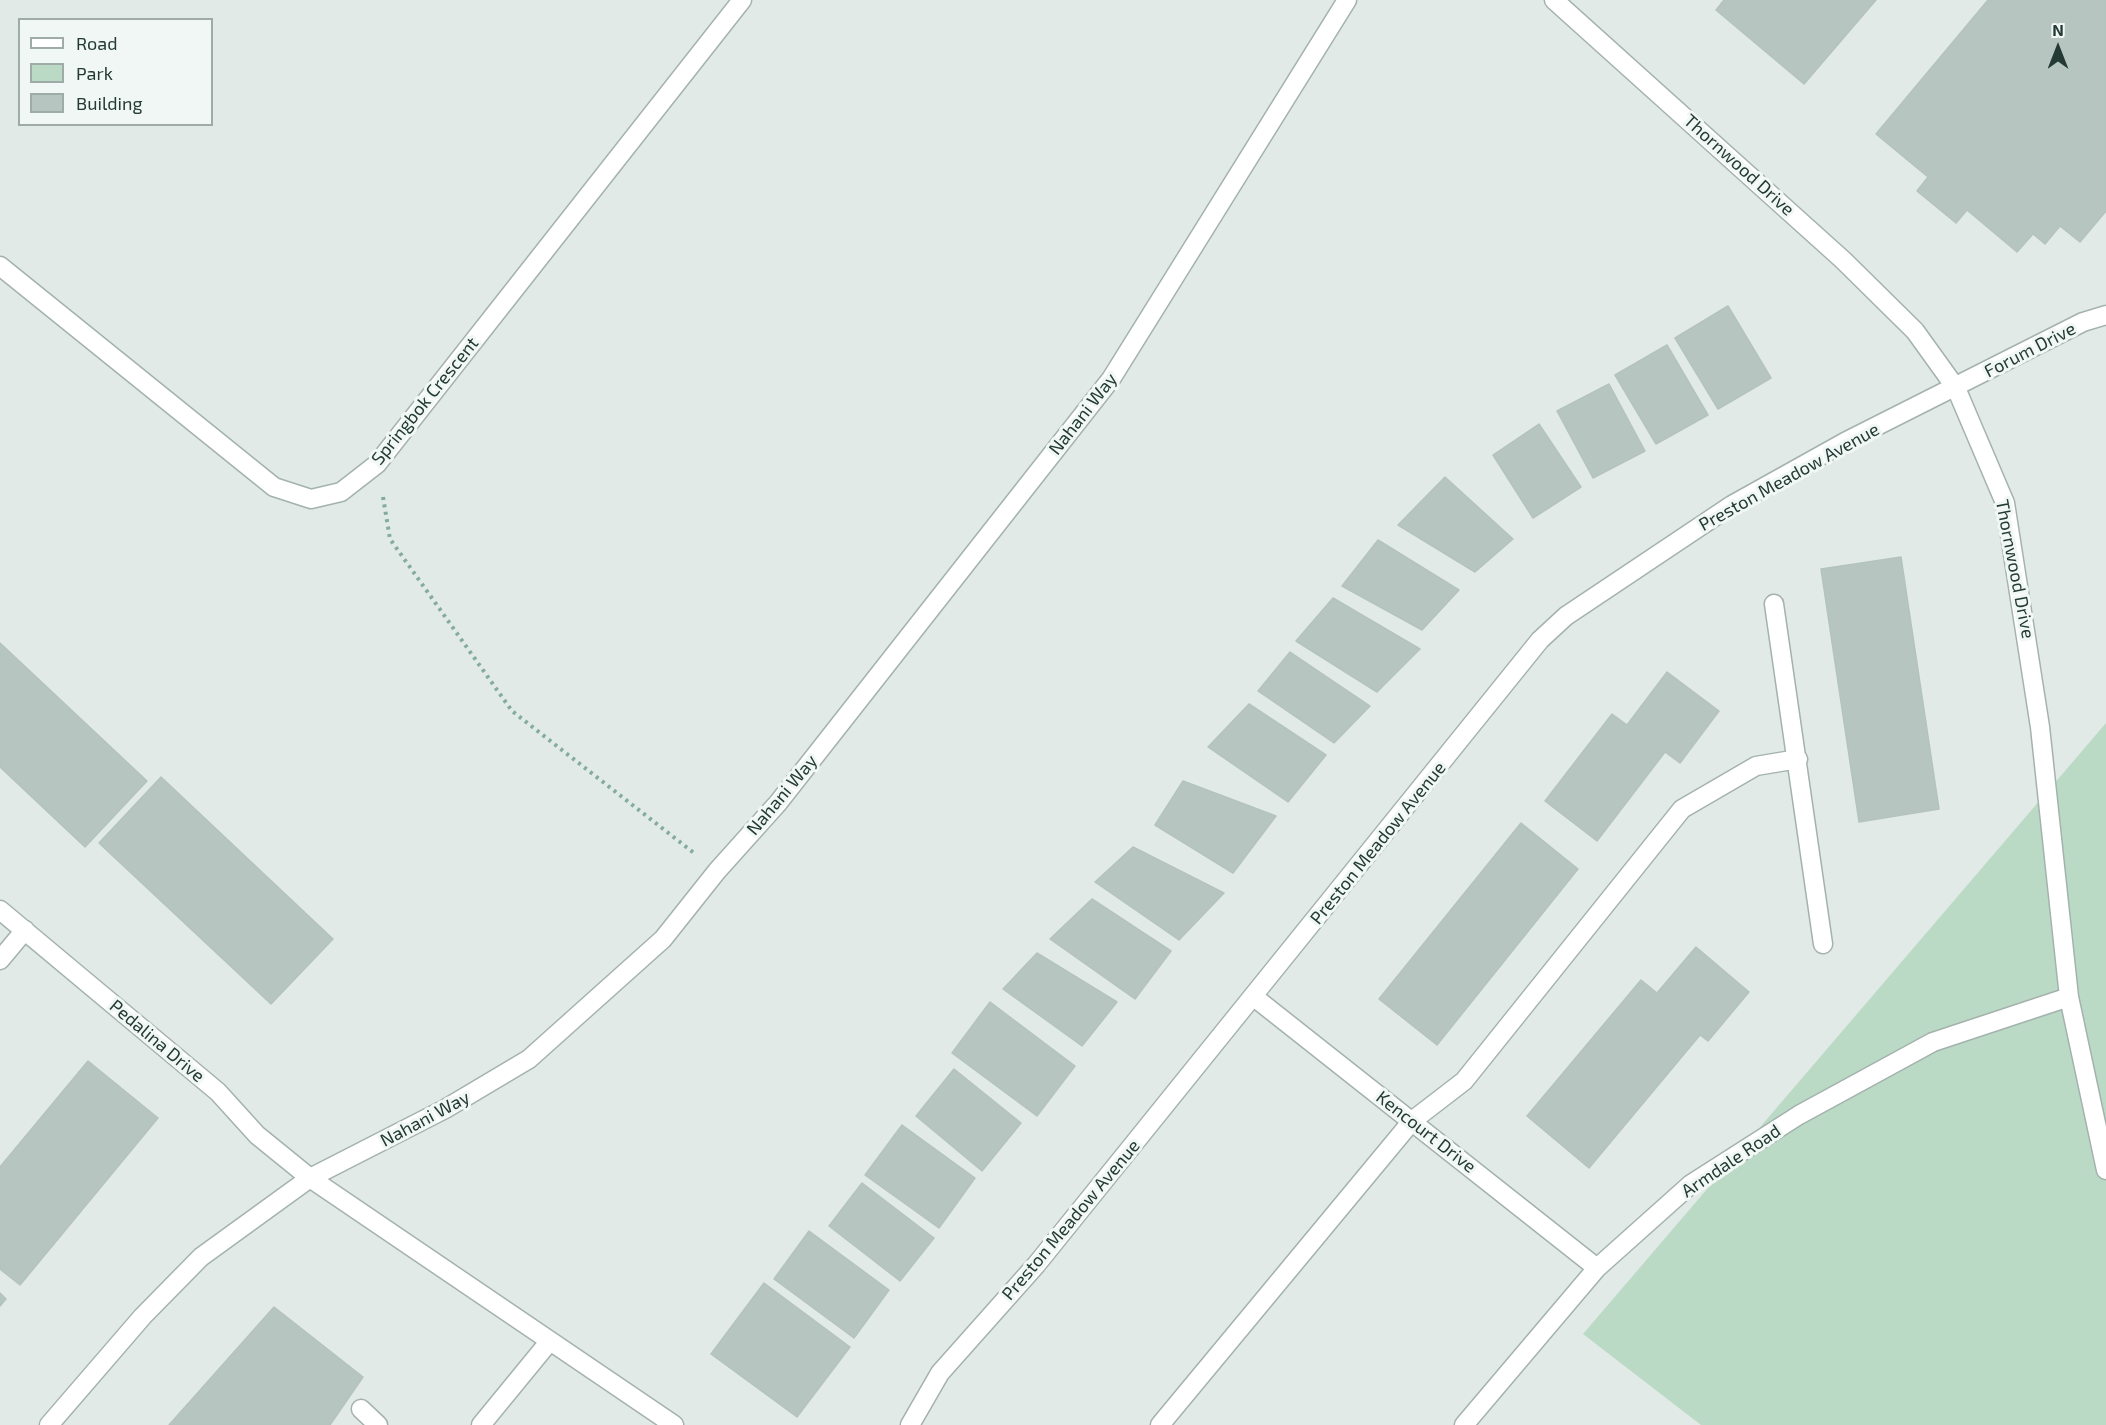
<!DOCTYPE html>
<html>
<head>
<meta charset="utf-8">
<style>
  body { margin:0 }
  #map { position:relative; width:2106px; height:1425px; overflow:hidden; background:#e1eae7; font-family:"Exo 2",sans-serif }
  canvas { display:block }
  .legend { position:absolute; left:18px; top:18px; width:195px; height:108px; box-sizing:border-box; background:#f1f7f4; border:2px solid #9faba8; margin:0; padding:8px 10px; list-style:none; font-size:18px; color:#233a35 }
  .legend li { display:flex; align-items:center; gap:12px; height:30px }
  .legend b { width:30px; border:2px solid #9faba8 }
  .north { position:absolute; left:2028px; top:18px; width:60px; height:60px; -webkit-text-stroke:4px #f1f7f4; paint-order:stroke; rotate:0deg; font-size:16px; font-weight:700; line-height:24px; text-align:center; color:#233a35 }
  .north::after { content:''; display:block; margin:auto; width:21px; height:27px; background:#233a35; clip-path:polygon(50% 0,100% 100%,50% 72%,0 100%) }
</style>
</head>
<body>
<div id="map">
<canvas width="2106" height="1425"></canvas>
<ul class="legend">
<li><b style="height:8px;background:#fff"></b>Road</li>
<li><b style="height:16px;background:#bbdac5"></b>Park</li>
<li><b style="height:16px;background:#b7c5c0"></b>Building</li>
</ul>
<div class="north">N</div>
</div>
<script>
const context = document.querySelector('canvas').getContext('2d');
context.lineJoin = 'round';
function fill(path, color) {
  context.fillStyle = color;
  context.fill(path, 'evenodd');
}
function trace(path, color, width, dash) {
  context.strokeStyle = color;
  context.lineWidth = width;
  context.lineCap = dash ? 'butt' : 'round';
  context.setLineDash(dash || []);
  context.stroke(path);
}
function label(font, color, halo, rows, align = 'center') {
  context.font = font + ' "Exo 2",sans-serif';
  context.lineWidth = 6;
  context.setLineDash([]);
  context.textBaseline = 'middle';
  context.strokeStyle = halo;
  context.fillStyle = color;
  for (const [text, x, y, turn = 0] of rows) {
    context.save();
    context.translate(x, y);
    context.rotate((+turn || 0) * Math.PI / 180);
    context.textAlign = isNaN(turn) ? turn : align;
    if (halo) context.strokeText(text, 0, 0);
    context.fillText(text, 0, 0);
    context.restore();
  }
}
const green = new Path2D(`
  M2106,723V1425H1701L1583,1334Z`);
const building = new Path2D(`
  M1724,0H1876L1804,84L1716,10Z
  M1988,0H2106V211L2080,242L2060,226L2045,244L2033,234L2017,252L1967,210L1956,223L1917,191L1928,177L1876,134Z
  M1728,306L1771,378L1718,409L1675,338Z
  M1667,345L1708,415L1656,444L1615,375Z
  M1609,384L1645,451L1593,478L1557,411Z
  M1539,424L1581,487L1533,518L1493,455Z
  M1445,477L1513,539L1475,572L1398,525Z
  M1378,540L1459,590L1422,630L1342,586Z
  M1901,557L1939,809L1859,822L1821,569Z
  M1333,598L1420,649L1377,692L1296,641Z
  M0,643L147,781L85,847L0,767Z
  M1290,652L1370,706L1334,743L1258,691Z
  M1667,672L1719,711L1680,763L1665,752L1597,841L1545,801L1612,714L1627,725Z
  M1249,704L1326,755L1288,802L1208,747Z
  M161,777L333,939L271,1004L99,843Z
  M1183,781L1276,816L1233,873L1155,825Z
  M1521,823L1578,869L1437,1045L1379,999Z
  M1133,847L1224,893L1179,940L1095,882Z
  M1092,899L1171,951L1135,999L1050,939Z
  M1696,947L1749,992L1708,1041L1700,1035L1589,1168L1527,1116L1641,980L1657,993Z
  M1037,953L1117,1002L1082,1046L1003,989Z
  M990,1002L1075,1066L1037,1116L952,1053Z
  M88,1061L158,1118L20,1285L0,1269V1167Z
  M954,1069L1021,1123L982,1171L916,1116Z
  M902,1125L975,1178L939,1228L865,1175Z
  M862,1183L934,1238L900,1281L829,1226Z
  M809,1231L889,1290L854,1338L774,1279Z
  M764,1283L850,1347L797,1417L711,1354Z
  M0,1293L6,1299L0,1306Z
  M274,1307L363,1377L330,1425H169Z`);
const path = new Path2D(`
  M383,497L390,539L512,711L694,853`);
const service = new Path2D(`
  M1774,604L1823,944
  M361,1409L378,1425
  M481,1425L549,1342
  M1160,1425L1412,1121L1464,1081L1682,809L1756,766L1798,759`);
const minor = new Path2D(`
  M1554,0L1843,260L1915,331L1956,388L2005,503L2040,727L2069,997L2106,1170
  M0,266L274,487L311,499L341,492L377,464L742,0
  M0,910L218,1092L257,1135L310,1178L674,1425
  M0,960L25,930
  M1254,997L1597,1268
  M910,1425L940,1373L1036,1265L1540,640L1566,616L1732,505L1845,442L2083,322L2106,315
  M1464,1425L1597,1268L1691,1184L1799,1115L1933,1042L2069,997`);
const tertiary = new Path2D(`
  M49,1425L143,1316L201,1257L310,1178L445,1109L529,1059L663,939L717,871L778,803L1111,379L1347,0`);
const streetNames = [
  ["Thornwood Drive",1739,165,42],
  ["Forum Drive",2030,350,-27],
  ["Springbok Crescent",425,401,-51],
  ["Nahani Way",1083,414,-52],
  ["Preston Meadow Avenue",1789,477,-29],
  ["Thornwood Drive",2015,569,79],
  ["Nahani Way",782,795,-50],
  ["Preston Meadow Avenue",1378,843,-51],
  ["Pedalina Drive",157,1041,40],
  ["Nahani Way",425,1119,-28],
  ["Kencourt Drive",1426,1132,38],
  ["Armdale Road",1731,1161,-34],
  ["Preston Meadow Avenue",1071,1220,-50]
];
fill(green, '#bbdac5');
fill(building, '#b7c5c0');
trace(building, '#b4c3be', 1.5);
trace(service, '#a4b2ae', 21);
trace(minor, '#a4b2ae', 21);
trace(tertiary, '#a4b2ae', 21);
trace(path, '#84aba1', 4, [3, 4.5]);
trace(service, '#fff', 18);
trace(minor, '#fff', 18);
trace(tertiary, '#fff', 18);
label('18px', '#233a35', '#f1f7f4', streetNames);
</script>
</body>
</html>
